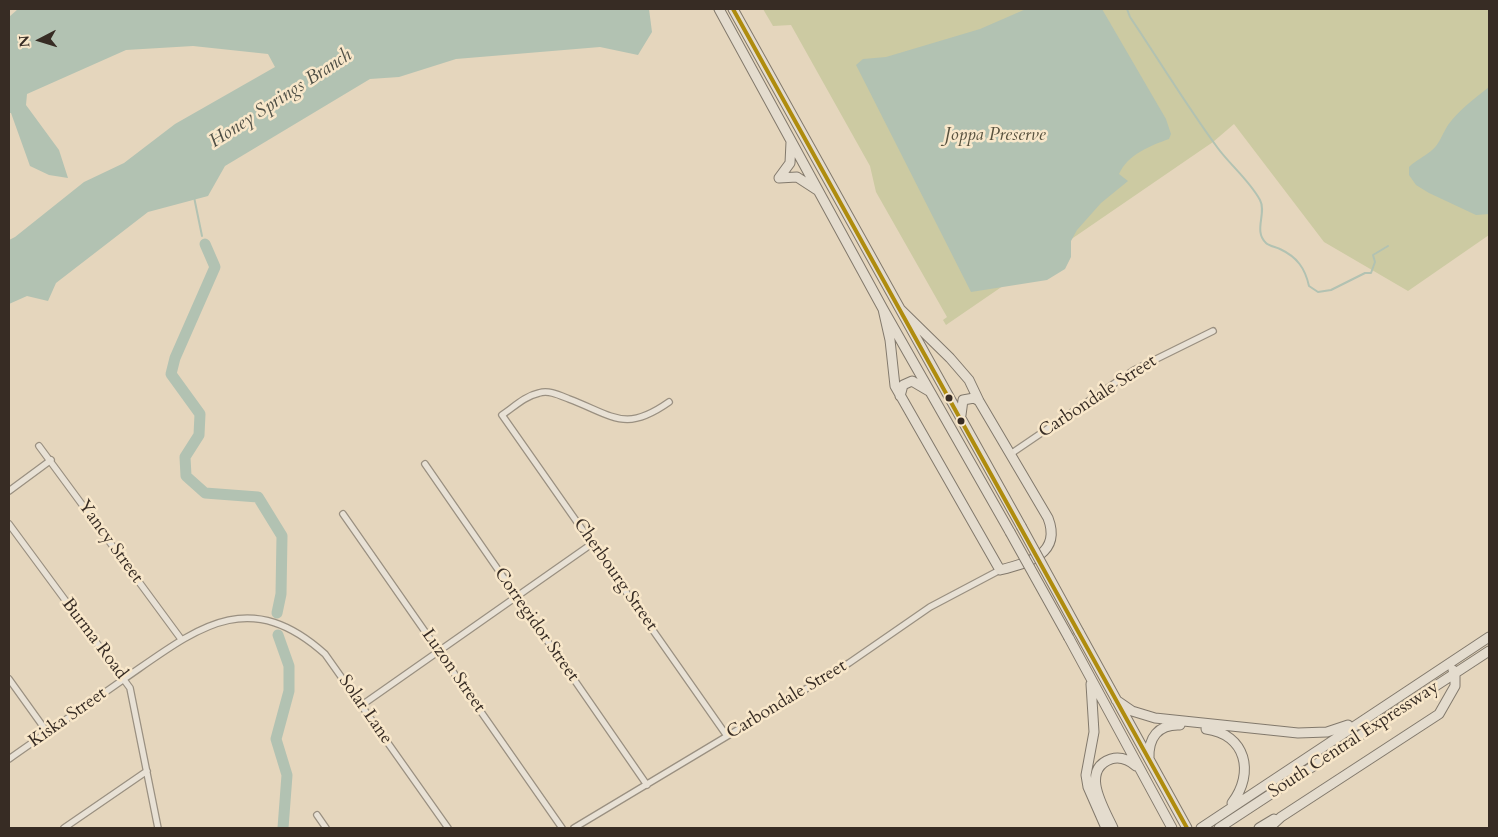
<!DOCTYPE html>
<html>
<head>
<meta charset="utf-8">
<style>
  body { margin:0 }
  #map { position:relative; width:1498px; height:837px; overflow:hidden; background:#e5d6bd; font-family:Cardo,serif }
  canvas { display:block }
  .frame { position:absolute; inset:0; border:10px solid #372c24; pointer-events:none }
  .north { position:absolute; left:15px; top:15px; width:50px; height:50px; -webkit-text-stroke:4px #f8e7ca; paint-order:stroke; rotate:265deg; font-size:14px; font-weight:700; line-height:20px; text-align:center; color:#372c24 }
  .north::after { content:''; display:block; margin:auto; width:18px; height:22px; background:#372c24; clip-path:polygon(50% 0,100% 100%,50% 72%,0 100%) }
</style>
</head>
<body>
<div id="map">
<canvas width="1498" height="837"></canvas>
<div class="frame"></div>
<div class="north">N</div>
</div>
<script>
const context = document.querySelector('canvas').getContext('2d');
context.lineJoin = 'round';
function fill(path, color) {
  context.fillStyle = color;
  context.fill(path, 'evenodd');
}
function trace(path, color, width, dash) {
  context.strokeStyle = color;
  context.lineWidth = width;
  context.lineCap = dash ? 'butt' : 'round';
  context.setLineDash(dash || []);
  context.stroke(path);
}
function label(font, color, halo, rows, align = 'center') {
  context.font = font + ' Cardo,serif';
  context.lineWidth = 5;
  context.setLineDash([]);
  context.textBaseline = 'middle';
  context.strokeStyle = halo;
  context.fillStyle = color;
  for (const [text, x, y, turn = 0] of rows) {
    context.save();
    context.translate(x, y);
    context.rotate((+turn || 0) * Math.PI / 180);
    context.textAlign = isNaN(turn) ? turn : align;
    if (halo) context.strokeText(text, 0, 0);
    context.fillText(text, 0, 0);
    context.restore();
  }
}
const green = new Path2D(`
  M763,9H1489V235L1408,291L1324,242L1234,124L1213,142L946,325L943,320L947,317L876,192L870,166L791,25L773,26Z`);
const water = new Path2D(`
  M18,9H649L652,32L638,55L600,47L456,59L399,77L370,79L225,166L208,196L148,212L56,283L48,301L27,296L9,304V240L15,237L84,182L124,163L175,124L275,67L268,54L193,46L126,50L27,94L26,105L59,150L68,178L49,175L30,166L11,113H9V17Z
  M1026,9H1102L1166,119L1171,134L1169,139C1150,146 1128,154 1119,174L1128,181L1101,203L1077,230L1071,241V257L1065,269L1047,280L971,292L856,65L863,59L886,57L980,29Z
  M1489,87V214L1476,215L1429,193L1416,185L1409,175V167C1416,160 1424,157 1431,151C1440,144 1442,134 1448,125C1459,110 1475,98 1489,87Z`);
const stream = new Path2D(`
  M1127,9L1130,17C1159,60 1186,105 1217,147C1230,165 1249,180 1260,200C1267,213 1253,231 1266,243C1269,246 1276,247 1280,249C1297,257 1305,268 1309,286L1318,292L1331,290L1365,273H1371L1375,262L1373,255L1388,246
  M194,197L202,236`);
const river = new Path2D(`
  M205,244L215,267L175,358L171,374L200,414L199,435L185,457L186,476L205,493L258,497L282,536L281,594L277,613
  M278,635L289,666V691L276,739L287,775L283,828`);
const street = new Path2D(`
  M669,402C625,433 614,416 569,399C559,395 549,390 539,393C525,396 514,407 502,415L727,736
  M39,446L181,639
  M1012,453L1134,370L1213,331
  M425,464L647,785
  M9,491L51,460
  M343,514L562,828
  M9,524L130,688L158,828
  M9,679L47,732
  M362,705L593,543
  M9,759C47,732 86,706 124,679C195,630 247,584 325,654L448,828
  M317,815L326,828
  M64,828L147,771
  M574,828L849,663L930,607L1000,570`);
const primary = new Path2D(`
  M719,9L883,309L1010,532
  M733,9L1021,526
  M779,178L797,177L817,190
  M779,178L790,163L791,142
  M883,309L890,340L895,386L1000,570C1028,563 1062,554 1048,518L979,401L969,380L950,358L900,309
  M900,396L903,385L912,381L929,391
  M961,415L963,400L974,398L979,401
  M1079,632L1187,828
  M1069,638L1172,828
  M1091,684L1094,732L1086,775L1088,787L1106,828
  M1116,700L1132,711L1155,718L1298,733L1327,732L1348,725
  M1206,729C1246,734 1255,773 1232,803
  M1149,759C1148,738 1158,724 1180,725
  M1113,828C1105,810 1079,770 1111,759C1121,756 1129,760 1136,766
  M1201,828L1489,637
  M1219,828L1489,651
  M1259,828L1274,819
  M1269,828L1281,817L1439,714L1455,686V673L1453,670`);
const primaryBridge = new Path2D(`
  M1021,526L1079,632
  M1010,532L1069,638`);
const bus1 = new Path2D(`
  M733,9L1187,828`);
const markers = [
  [949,398,4.5,"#372c24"],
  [961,421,4.5,"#372c24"]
];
const parkNames = [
  ["Joppa Preserve",995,136]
];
const streetNames = [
  ["Carbondale Street",1098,397,-33],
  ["Yancy Street",110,542,54],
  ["Cherbourg Street",615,575,55],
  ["Corregidor Street",536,625,55],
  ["Burma Road",94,639,53],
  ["Luzon Street",453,671,55],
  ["Carbondale Street",787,700,-31],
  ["Solar Lane",365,710,55],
  ["Kiska Street",68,718,-35],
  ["South Central Expressway",1354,740,-33]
];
const waterNames = [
  ["Honey Springs Branch",281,99,-33]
];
fill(green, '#cccaa2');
fill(water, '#b2c2b2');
trace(stream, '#b2c2b2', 2);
trace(river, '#b2c2b2', 11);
trace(street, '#9a9081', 8);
trace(primary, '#82796c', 11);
trace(street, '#e8e1d5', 5.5);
trace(primary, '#e4dcce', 9);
trace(primaryBridge, '#82796c', 11, []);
trace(primaryBridge, '#e4dcce', 9);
trace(bus1, '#af8c0e', 4);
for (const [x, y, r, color] of markers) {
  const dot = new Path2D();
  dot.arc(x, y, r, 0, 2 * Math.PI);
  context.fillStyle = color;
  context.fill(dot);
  trace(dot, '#f8e7ca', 2);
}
label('italic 18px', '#57513e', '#f8e7ca', parkNames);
label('18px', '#372c24', '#f8e7ca', streetNames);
label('italic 19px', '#505046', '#f8e7ca', waterNames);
</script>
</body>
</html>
